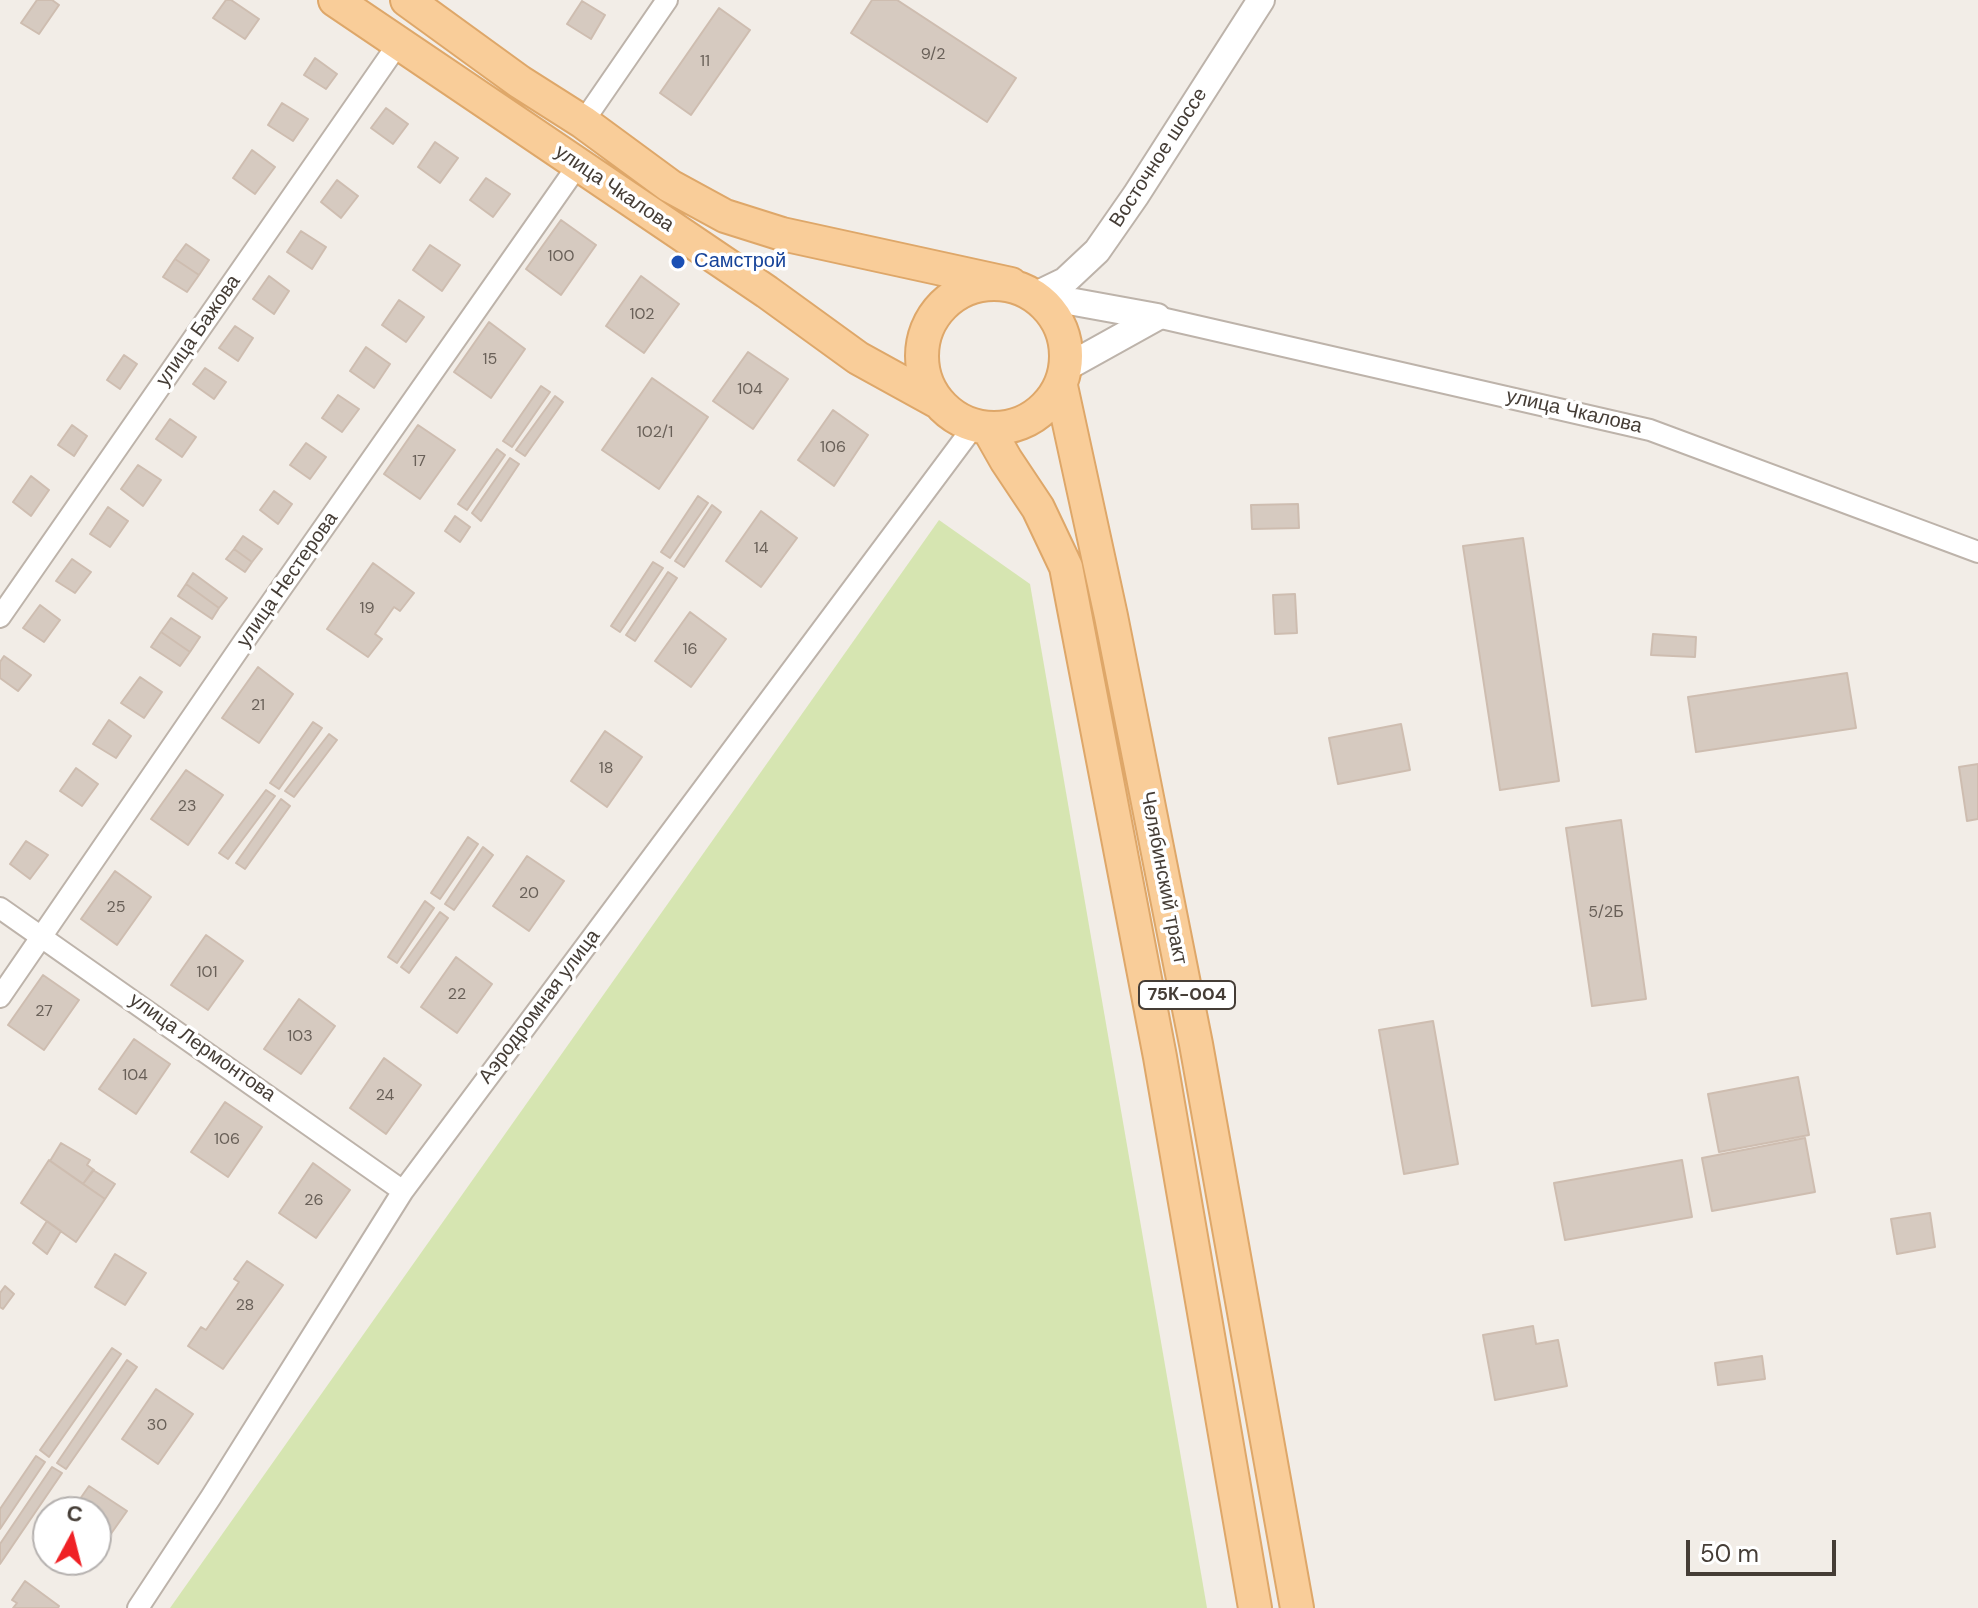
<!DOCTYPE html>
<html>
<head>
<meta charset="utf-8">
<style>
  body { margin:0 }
  #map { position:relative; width:1978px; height:1608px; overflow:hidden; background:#f2ede7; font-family:"DM Sans",sans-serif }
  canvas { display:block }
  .north { position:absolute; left:32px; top:1496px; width:80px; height:80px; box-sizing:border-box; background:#fff; border:2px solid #b5b1af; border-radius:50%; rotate:7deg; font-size:22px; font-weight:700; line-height:32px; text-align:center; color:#453d36 }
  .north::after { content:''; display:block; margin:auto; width:28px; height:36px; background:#ef2125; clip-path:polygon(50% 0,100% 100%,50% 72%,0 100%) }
  .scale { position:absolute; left:1686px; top:1540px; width:150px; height:36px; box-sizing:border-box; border:4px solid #453d36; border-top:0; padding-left:10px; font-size:24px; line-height:28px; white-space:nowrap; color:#453d36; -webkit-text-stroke:6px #fff; paint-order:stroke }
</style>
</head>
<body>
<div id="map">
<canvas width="1978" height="1608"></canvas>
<div class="north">С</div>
<div class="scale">50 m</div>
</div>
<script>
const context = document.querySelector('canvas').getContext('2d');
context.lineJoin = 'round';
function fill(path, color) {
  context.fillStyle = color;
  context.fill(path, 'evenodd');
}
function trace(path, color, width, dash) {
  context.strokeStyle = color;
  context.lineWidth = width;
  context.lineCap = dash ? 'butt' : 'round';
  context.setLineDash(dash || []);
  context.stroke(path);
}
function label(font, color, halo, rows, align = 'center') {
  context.font = font + ' "DM Sans",sans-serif';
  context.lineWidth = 7;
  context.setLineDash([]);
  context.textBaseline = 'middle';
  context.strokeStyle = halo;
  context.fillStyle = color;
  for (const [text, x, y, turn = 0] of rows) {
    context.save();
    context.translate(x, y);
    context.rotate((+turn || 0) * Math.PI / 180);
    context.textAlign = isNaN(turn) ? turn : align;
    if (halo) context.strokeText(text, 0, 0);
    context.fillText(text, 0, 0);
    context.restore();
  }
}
const green = new Path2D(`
  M939,520L1030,584L1207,1608H170Z`);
const building = new Path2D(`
  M37,0H52L59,5L39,34L21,23Z
  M226,0H231L259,19L245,39L213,18Z
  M872,0H897L1016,78L987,122L851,33Z
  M582,1L605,15L591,39L567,24Z
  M719,8L750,30L691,115L660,93Z
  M315,58L337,74L326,89L304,75Z
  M282,103L308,119L293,141L268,125Z
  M386,108L408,124L393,144L371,128Z
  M435,142L458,158L440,183L418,167Z
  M252,150L275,167L255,194L233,178Z
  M486,178L510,194L493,217L470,200Z
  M337,180L358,196L341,218L321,202Z
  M561,220L596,245L561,295L526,269Z
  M301,231L326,247L312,269L287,252Z
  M186,244L209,260L199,275L175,259Z
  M430,245L460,265L442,291L413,270Z
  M175,259L199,275L187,292L163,277Z
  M269,276L289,291L274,314L253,299Z
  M641,276L679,304L644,353L606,326Z
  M399,300L424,317L406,342L382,325Z
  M489,322L525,349L491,398L454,372Z
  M235,326L253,338L238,361L219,348Z
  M366,347L390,364L374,388L350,371Z
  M748,352L788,379L753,429L713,401Z
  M124,355L137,364L120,389L107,380Z
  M205,368L226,382L214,399L193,384Z
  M652,378L708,417L659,489L602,450Z
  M541,386L550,392L512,447L503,441Z
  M338,395L359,409L342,432L322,418Z
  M555,396L563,402L525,456L516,450Z
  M833,410L868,435L834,486L798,460Z
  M170,419L196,437L182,457L156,439Z
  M72,425L87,436L74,456L58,445Z
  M418,425L455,450L420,499L384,474Z
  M306,443L326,457L310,479L290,465Z
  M497,449L505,455L467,510L458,504Z
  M510,458L519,464L481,521L472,513Z
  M138,465L161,480L143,506L121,489Z
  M31,476L49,490L31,516L13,502Z
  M274,491L292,504L278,524L260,510Z
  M698,496L708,503L670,558L661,552Z
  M1298,504L1299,528L1252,529L1251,505Z
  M712,505L721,512L684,567L675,561Z
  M108,507L128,521L110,547L90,534Z
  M761,511L797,538L761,587L726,561Z
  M455,516L470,527L460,542L445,531Z
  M243,536L262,549L252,562L234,549Z
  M1523,538L1559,781L1500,790L1463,546Z
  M234,549L252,562L245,572L226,559Z
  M72,559L91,572L75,593L56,581Z
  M653,562L663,568L620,632L611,626Z
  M373,563L414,593L400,611L394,607L375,634L382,639L368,657L327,629Z
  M668,572L677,578L635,641L626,635Z
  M193,573L227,598L219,608L186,584Z
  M186,584L219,608L212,619L178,596Z
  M1295,594L1297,633L1275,634L1273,595Z
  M40,605L60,620L44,642L23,628Z
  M690,612L726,639L691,687L655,661Z
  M171,618L200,637L190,652L161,632Z
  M161,632L190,652L180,666L151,647Z
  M1653,634L1696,637L1695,657L1651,655Z
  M4,656L31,675L18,691L0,678V662Z
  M258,667L293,694L259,743L222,718Z
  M1847,673L1856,728L1696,752L1688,697Z
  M140,677L162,692L144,718L121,703Z
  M109,720L131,736L116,758L93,744Z
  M313,722L322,728L279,789L270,783Z
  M1401,724L1410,770L1338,784L1329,738Z
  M605,731L642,757L607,807L571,781Z
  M329,734L337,740L294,797L285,791Z
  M1978,764V819L1967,821L1959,767Z
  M76,768L98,784L82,806L60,791Z
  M186,770L223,795L188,845L151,819Z
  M266,790L275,796L228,859L219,853Z
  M281,799L290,806L245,869L236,863Z
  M1621,820L1646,999L1592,1006L1566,828Z
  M468,837L478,844L440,899L431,893Z
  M26,841L48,855L30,879L10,864Z
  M483,847L493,855L454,910L445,904Z
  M527,856L564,881L529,931L493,906Z
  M115,871L151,897L117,945L81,919Z
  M425,901L434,908L397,963L388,957Z
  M440,912L448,918L409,973L401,967Z
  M206,935L243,961L208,1010L171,985Z
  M456,957L492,984L457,1033L421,1007Z
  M43,975L79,1000L44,1050L8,1025Z
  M299,999L335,1026L301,1074L264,1049Z
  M1433,1021L1458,1164L1404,1174L1379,1030Z
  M134,1039L170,1064L136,1114L99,1089Z
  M384,1058L421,1085L386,1134L350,1108Z
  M1798,1077L1809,1135L1719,1152L1708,1094Z
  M225,1102L262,1127L228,1177L191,1152Z
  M1805,1138L1815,1192L1712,1211L1702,1158Z
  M61,1143L90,1160L87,1165L94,1170L83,1184L50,1161Z
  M49,1160L105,1199L76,1242L21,1203Z
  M1682,1160L1692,1217L1565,1240L1554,1183Z
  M313,1163L350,1190L316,1238L279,1213Z
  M93,1170L115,1184L105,1199L83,1184Z
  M1930,1213L1935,1247L1897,1254L1891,1219Z
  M47,1221L61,1231L47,1254L33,1243Z
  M115,1254L146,1273L125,1305L95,1287Z
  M247,1261L283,1285L223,1369L188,1346L201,1327L206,1330L239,1282L234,1279Z
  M5,1286L14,1294L3,1309L0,1307V1293Z
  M1533,1326L1536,1344L1558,1340L1567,1386L1495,1400L1483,1335Z
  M112,1348L121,1354L49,1457L40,1450Z
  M1762,1356L1765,1379L1718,1385L1715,1363Z
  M127,1360L137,1367L66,1469L57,1463Z
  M156,1389L193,1414L158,1464L122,1439Z
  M36,1456L45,1462L0,1529V1509Z
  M52,1467L62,1473L0,1564V1544Z
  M89,1486L127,1511L96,1555V1512H71Z
  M25,1581L59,1606L58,1608H13L17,1603L12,1600Z`);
const minor = new Path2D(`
  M583,122L667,0
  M1157,317L1650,430L1978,552
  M0,617L398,44
  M0,908L403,1191
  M0,997L245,640L578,165
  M138,1608L211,1497L403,1191L974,426`);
const tertiary = new Path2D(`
  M1036,295L1065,281L1097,251L1136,195L1261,0
  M1036,295L1157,317
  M1067,367L1157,317`);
const primary = new Path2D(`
  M335,0L767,292L858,358L936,401
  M407,0L520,82L583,122L670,186L725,216L782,234L1011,284
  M922 356a72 72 0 1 1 144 0a72 72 0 1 1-144 0Z
  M1061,386L1111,616L1196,1044L1297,1608
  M989,430L1006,460L1038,508L1066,567L1160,1057L1255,1608`);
const markers = [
  [678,262,8,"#1a4fb4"]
];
const numberNames = [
  ["9/2",933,55],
  ["11",705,62],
  ["100",561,257],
  ["102",642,315],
  ["15",490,360],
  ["104",750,390],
  ["102/1",655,433],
  ["106",833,448],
  ["17",419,462],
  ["14",761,549],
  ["19",367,609],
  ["16",690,650],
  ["21",258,706],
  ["18",606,769],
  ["23",187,807],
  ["20",529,894],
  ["25",116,908],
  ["5/2Б",1606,913],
  ["101",207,973],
  ["22",457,995],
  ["27",44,1012],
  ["103",300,1037],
  ["104",135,1076],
  ["24",385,1096],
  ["106",227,1140],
  ["26",314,1201],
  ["28",245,1306],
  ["30",157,1426]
];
const shields = [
  [1187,995,96]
];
const shieldNames = [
  ["75К-004",1187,995]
];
const streetNames = [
  ["Восточное шоссе",1159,158,-57],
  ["улица Чкалова",614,189,34],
  ["улица Бажова",199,331,-55],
  ["улица Чкалова",1574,412,13],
  ["улица Нестерова",288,580,-55],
  ["Челябинский тракт",1163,878,79],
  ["Аэродромная улица",540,1007,-53],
  ["улица Лермонтова",202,1048,35]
];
const transitNames = [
  ["Самстрой",694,262]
];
fill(green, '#d6e5b1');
fill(building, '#d6cac0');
trace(building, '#cebdb0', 2);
trace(minor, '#bdb3aa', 24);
trace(tertiary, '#bdb3aa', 30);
trace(primary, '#dea769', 36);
trace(minor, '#fff', 20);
trace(tertiary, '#fff', 26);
trace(primary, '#f9cd99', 32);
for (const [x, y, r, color] of markers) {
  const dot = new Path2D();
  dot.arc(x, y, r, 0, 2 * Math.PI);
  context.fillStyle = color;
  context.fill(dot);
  trace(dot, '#fff', 3);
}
label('16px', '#696058', null, numberNames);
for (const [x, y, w] of shields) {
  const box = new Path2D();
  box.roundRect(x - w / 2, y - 14, w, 28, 6);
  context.fillStyle = '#fff';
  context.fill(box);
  trace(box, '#453d36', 2);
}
label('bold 18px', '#453d36', null, shieldNames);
label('20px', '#453d36', '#fff', streetNames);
label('20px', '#164399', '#fff', transitNames, 'left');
</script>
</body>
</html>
